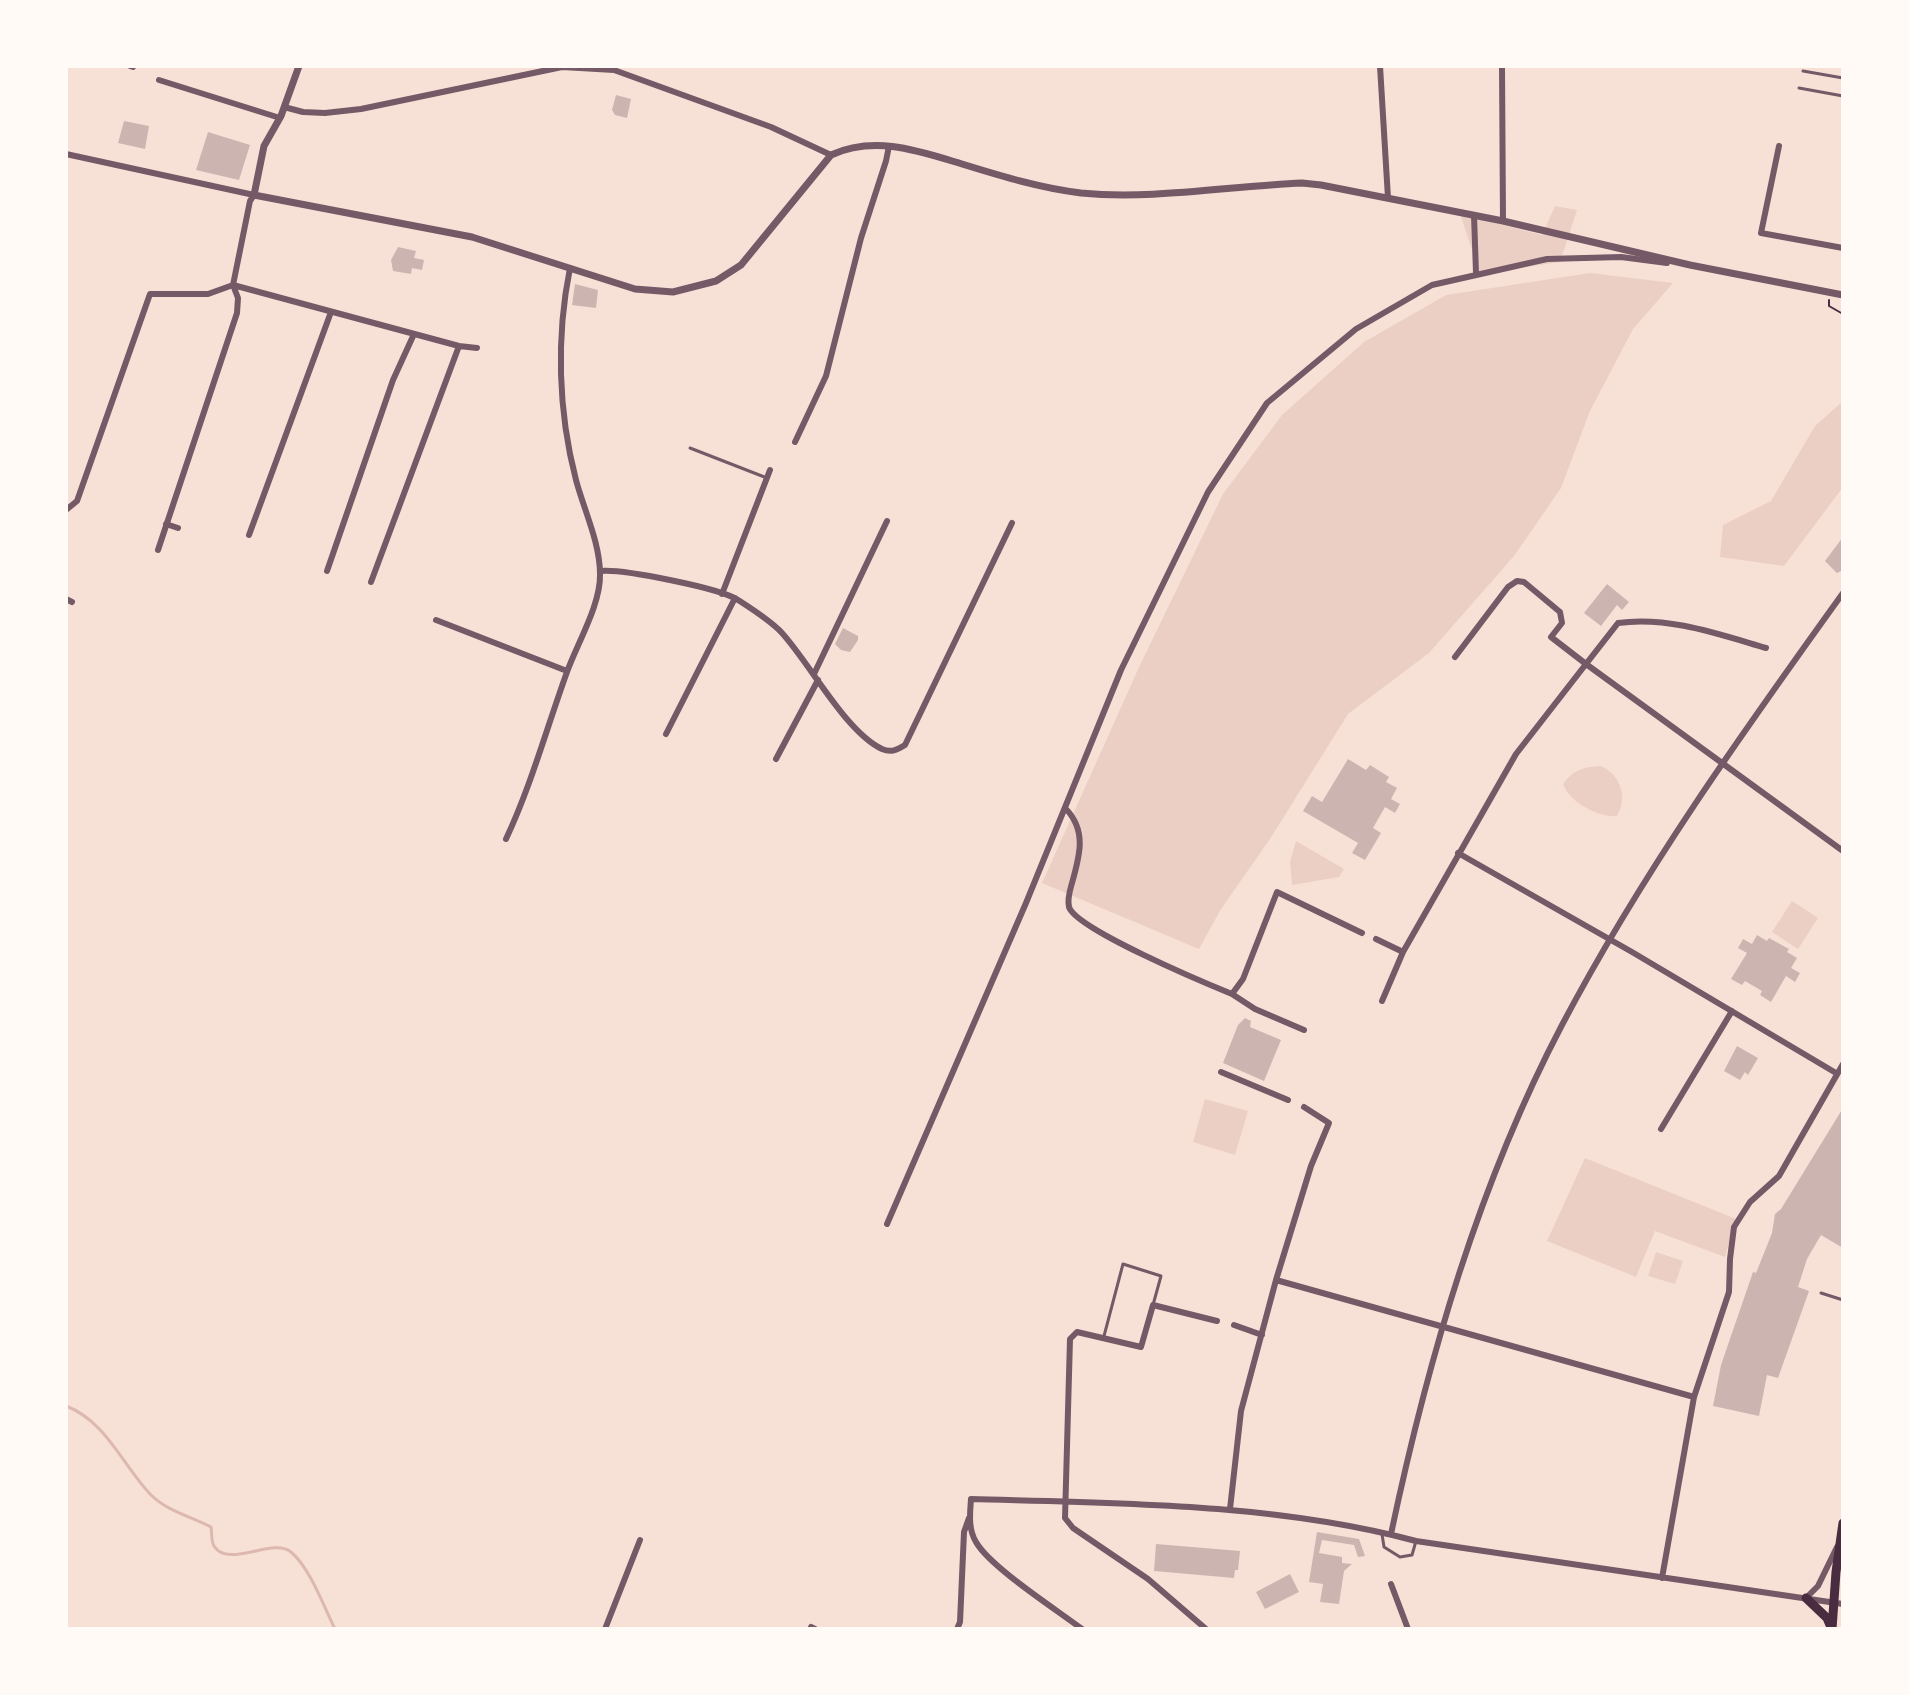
<!DOCTYPE html>
<html>
<head>
<meta charset="utf-8">
<style>
  body { margin:0 }
  #map { position:relative; width:1909px; height:1695px; overflow:hidden; background:#f7e1d7; font-family:Inter,sans-serif }
  canvas { display:block }
  .frame { position:absolute; inset:0; border:68px solid #fffaf5; pointer-events:none }
</style>
</head>
<body>
<div id="map">
<canvas width="1909" height="1695"></canvas>
<div class="frame"></div>
</div>
<script>
const context = document.querySelector('canvas').getContext('2d');
context.lineJoin = 'round';
function fill(path, color) {
  context.fillStyle = color;
  context.fill(path, 'evenodd');
}
function trace(path, color, width, dash) {
  context.strokeStyle = color;
  context.lineWidth = width;
  context.lineCap = dash ? 'butt' : 'round';
  context.setLineDash(dash || []);
  context.stroke(path);
}
const green = new Path2D(`
  M1555,206L1577,210L1560,262L1477,274L1474,256L1460,214L1542,235Z
  M1590,273L1673,283L1633,329L1590,411L1561,488L1514,556L1429,653L1348,714L1270,839L1221,909L1199,949L1042,883L1140,665L1223,494L1282,415L1364,342L1446,295Z
  M1843,401V487L1784,566L1720,557L1723,525L1771,501L1815,426Z
  M1601,766C1621,775 1628,798 1617,816C1599,818 1569,802 1563,784C1573,770 1583,767 1601,766Z
  M1296,841L1344,869L1339,877L1292,885L1290,862Z
  M1792,901L1818,918L1798,949L1772,932Z
  M1205,1099L1248,1111L1235,1155L1193,1142Z
  M1585,1158L1736,1219L1725,1257L1655,1231L1636,1277L1547,1241Z
  M1656,1252L1683,1261L1675,1284L1648,1276Z`);
const stream = new Path2D(`
  M66,1406C106,1421 123,1466 151,1495C167,1511 192,1517 211,1527C212,1533 211,1541 214,1546C228,1569 273,1537 291,1552C310,1568 324,1607 335,1629`);
const building = new Path2D(`
  M616,95L631,99L627,118L615,115L612,110Z
  M124,121L149,126L145,149L118,143Z
  M208,132L250,145L239,180L196,170Z
  M398,247L416,251L414,258L424,260L422,270L412,268L411,274L393,271L391,260Z
  M575,284L598,290L596,308L572,305Z
  M1843,537V570L1837,573L1825,561Z
  M1607,584L1629,602L1622,610L1617,605L1601,626L1584,613Z
  M843,628L858,636V640L850,652L841,650L835,644Z
  M1348,759L1366,770L1370,765L1389,777L1386,782L1397,788L1391,799L1400,804L1395,813L1385,807L1373,828L1381,833L1365,860L1352,853L1358,843L1303,811L1312,796L1322,802Z
  M1757,935L1767,941L1769,938L1789,949L1787,952L1797,958L1791,968L1800,973L1795,982L1786,976L1771,1002L1760,995L1762,991L1745,981L1742,985L1731,979L1747,953L1738,948L1743,939L1752,944Z
  M1245,1018L1251,1021L1250,1027L1281,1040L1264,1081L1223,1063L1238,1025Z
  M1737,1046L1758,1058L1748,1075L1745,1072L1740,1080L1724,1071Z
  M1843,1108V1248L1821,1235L1807,1259L1798,1287L1809,1291L1778,1378L1767,1375L1759,1416L1713,1406L1721,1365L1753,1272L1756,1273L1772,1233L1775,1214L1781,1209Z
  M1317,1532L1359,1539L1365,1556L1358,1557L1354,1545L1322,1540L1319,1553L1342,1557V1563L1352,1564L1344,1571L1339,1604L1320,1602L1323,1584L1309,1582Z
  M1156,1544L1240,1551L1238,1570H1235L1234,1578L1154,1571Z
  M1290,1574L1299,1592L1265,1609L1256,1592Z`);
const path = new Path2D(`
  M1829,300V306L1843,314`);
const service = new Path2D(`
  M1803,71L1843,78
  M1799,88L1843,96
  M690,448L767,478
  M1821,1293L1843,1300
  M1104,1336L1123,1264L1161,1276L1153,1305
  M1382,1534L1384,1547L1400,1557L1412,1555L1416,1541`);
const minor = new Path2D(`
  M130,66L133,67
  M1380,66L1388,198
  M1502,66L1503,221
  M159,80L280,118
  M284,107L303,112L325,113L361,109L562,67L614,70L771,127L831,155
  M1779,146L1761,233L1843,248
  M66,154L254,195L250,201L233,285
  M1474,215L1476,273
  M233,285L459,346L477,348
  M795,442L826,376L861,238L886,161L889,146
  M66,510L77,501L150,294H208L233,285
  M166,524L178,528
  M249,535L331,312
  M158,550L237,313L238,298L233,285
  M327,571L393,380L414,334
  M601,571C623,569 720,588 738,600C752,609 771,621 782,633C811,665 845,731 882,749C891,753 897,750 905,745L1012,523
  M371,582L459,346
  M722,594L770,470
  M66,599L72,602
  M436,620L567,671
  M1455,657L1508,587L1517,581L1524,582L1560,612L1562,623L1551,637L1586,664L1618,623C1668,616 1718,634 1766,648
  M814,674L887,521
  M666,734L735,598
  M776,759L818,680
  M1065,808C1087,830 1080,855 1072,883C1070,890 1067,899 1069,907C1076,929 1205,983 1232,994L1243,979L1277,892L1362,933
  M506,839C531,786 547,727 567,672C577,644 601,604 600,574C600,543 584,510 576,480C558,411 556,337 570,268
  M1458,853L1632,952L1836,1073
  M1376,939L1403,952
  M1232,994L1255,1009L1304,1030
  M1382,1001L1403,952L1516,754L1586,664L1843,851
  M1221,1072L1288,1100
  M1661,1129L1732,1011
  M887,1224L1026,903L1121,670L1208,492L1267,403L1356,329L1432,285L1547,259L1621,257L1667,263
  M1276,1280L1694,1397
  M1234,1325L1262,1335
  M1230,1509L1241,1411L1276,1280L1311,1166L1329,1123L1304,1107
  M1391,1534C1428,1359 1479,1183 1562,1025C1642,873 1743,732 1843,593
  M1662,1578L1694,1397L1729,1292L1730,1259L1734,1227L1750,1202L1779,1176L1843,1064
  M1391,1584L1408,1629
  M1806,1598L1818,1586L1837,1547
  M811,1627L815,1629
  M605,1629L640,1540
  M957,1629L960,1622L964,1532L969,1518
  M1082,1629C1057,1610 990,1567 976,1542C968,1529 970,1513 971,1499C1116,1503 1275,1503 1416,1541L1843,1604
  M1206,1629L1148,1579L1073,1528L1065,1518L1070,1339L1077,1332L1141,1347L1153,1305L1217,1321`);
const tertiary = new Path2D(`
  M299,66L281,116L264,146L254,195L472,237L635,289L673,292L716,281L741,265L831,155C875,135 919,151 962,164C1001,176 1040,188 1081,193C1152,200 1230,186 1302,183L1321,185L1503,221L1690,265L1843,295`);
const primary = new Path2D(`
  M1806,1598L1827,1618L1830,1625
  M1832,1629L1836,1572L1843,1523`);
fill(green, '#ebcfc5');
trace(stream, '#dcb8b0', 3);
fill(building, '#ccb4b1');
trace(path, '#4a2c40', 2);
trace(service, '#755966', 3);
trace(minor, '#755966', 6);
trace(tertiary, '#755966', 7);
trace(primary, '#4a2c40', 9);
</script>
</body>
</html>
